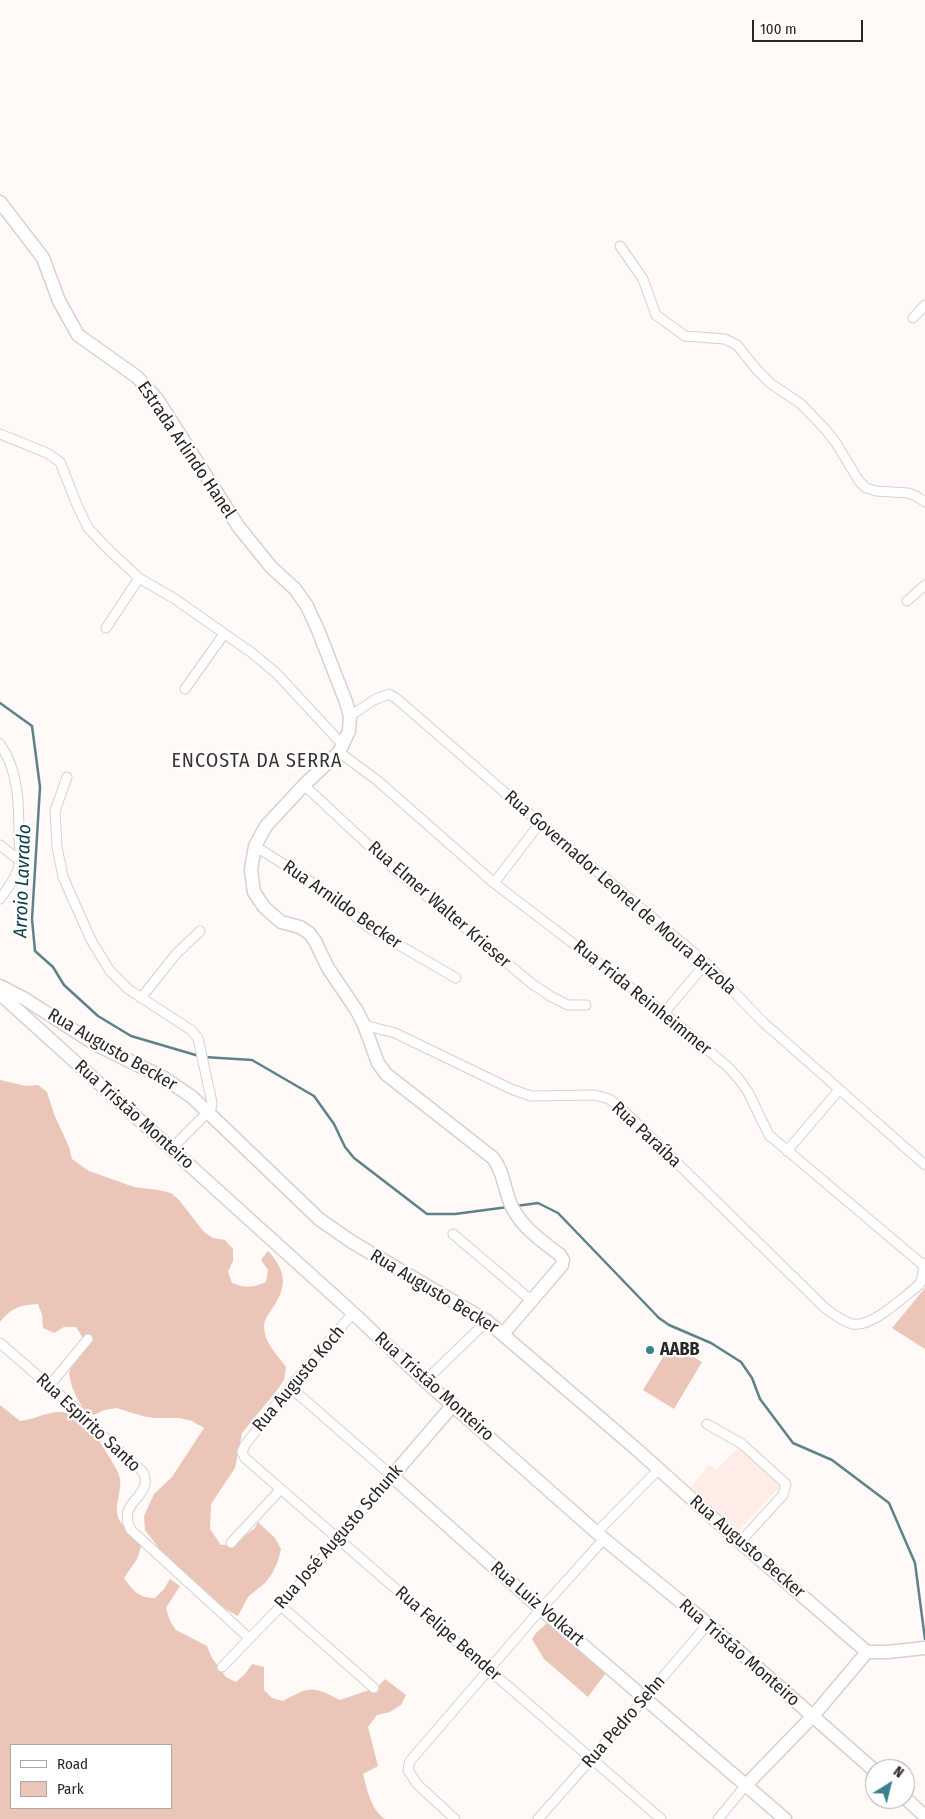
<!DOCTYPE html>
<html>
<head>
<meta charset="utf-8">
<style>
  body { margin:0 }
  #map { position:relative; width:925px; height:1819px; overflow:hidden; background:#fff9f7; font-family:"Fira Sans Condensed",sans-serif }
  canvas { display:block }
  .legend { position:absolute; left:10px; top:1744px; width:162px; height:65px; box-sizing:border-box; background:#fff; border:1px solid #aaa8a8; margin:0; padding:6px 9px; list-style:none; font-size:15px; color:#2a2625 }
  .legend li { display:flex; align-items:center; gap:10px; height:25px }
  .legend b { width:25px; border:1px solid #aaa8a8 }
  .north { position:absolute; left:865px; top:1759px; width:50px; height:50px; box-sizing:border-box; background:#fff; border:1px solid #aaa8a8; border-radius:50%; rotate:36deg; font-size:14px; font-weight:700; line-height:20px; text-align:center; color:#2a2625 }
  .north::after { content:''; display:block; margin:auto; width:18px; height:22px; background:#3c818e; clip-path:polygon(50% 0,100% 100%,50% 72%,0 100%) }
  .scale { position:absolute; left:752px; top:20px; width:111px; height:22px; box-sizing:border-box; border:2px solid #2a2625; border-top:0; padding-left:6px; font-size:15px; line-height:18px; white-space:nowrap; color:#2a2625; -webkit-text-stroke:4px #fff; paint-order:stroke }
</style>
</head>
<body>
<div id="map">
<canvas width="925" height="1819"></canvas>
<ul class="legend">
<li><b style="height:6px;background:#fff"></b>Road</li>
<li><b style="height:14px;background:#ebc6b8"></b>Park</li>
</ul>
<div class="north">N</div>
<div class="scale">100 m</div>
</div>
<script>
const context = document.querySelector('canvas').getContext('2d');
context.lineJoin = 'round';
function fill(path, color) {
  context.fillStyle = color;
  context.fill(path, 'evenodd');
}
function trace(path, color, width, dash) {
  context.strokeStyle = color;
  context.lineWidth = width;
  context.lineCap = dash ? 'butt' : 'round';
  context.setLineDash(dash || []);
  context.stroke(path);
}
function label(font, color, halo, rows, align = 'center') {
  context.font = font + ' "Fira Sans Condensed",sans-serif';
  context.lineWidth = 4.5;
  context.setLineDash([]);
  context.textBaseline = 'middle';
  context.strokeStyle = halo;
  context.fillStyle = color;
  for (const [text, x, y, turn = 0] of rows) {
    context.save();
    context.translate(x, y);
    context.rotate((+turn || 0) * Math.PI / 180);
    context.textAlign = isNaN(turn) ? turn : align;
    if (halo) context.strokeText(text, 0, 0);
    context.fillText(text, 0, 0);
    context.restore();
  }
}
const built = new Path2D(`
  M739,1447L781,1486L739,1530L692,1487L708,1465L716,1470Z`);
const green = new Path2D(`
  M0,1080L26,1086L38,1085L47,1092L54,1114L69,1147L72,1159L89,1171L134,1187L158,1190L171,1193L179,1200L204,1232L213,1238L225,1240L233,1249V1261L228,1272L232,1283C245,1288 253,1288 266,1282L268,1270L261,1260L268,1251C285,1269 288,1285 274,1306C270,1312 264,1319 264,1326C264,1343 277,1354 286,1367L284,1380L278,1389L242,1433L235,1468L211,1504L210,1529L221,1545L234,1544L255,1528L258,1522L275,1538L281,1549L278,1561L273,1572L266,1582L248,1597L238,1616L214,1603L160,1550L145,1530L144,1516L154,1494L172,1477L204,1428L192,1421L180,1418H154L142,1416L117,1408L104,1410L94,1415L83,1408L77,1398L72,1387L69,1373L83,1338L76,1327H64L54,1333L43,1328L42,1315L38,1304C20,1305 11,1308 0,1322Z
  M925,1288V1349L892,1328Z
  M671,1344L702,1362L674,1409L643,1390Z
  M0,1405L20,1421C33,1420 44,1413 57,1412C82,1410 99,1440 110,1458C114,1466 118,1470 120,1479C122,1492 114,1504 118,1517C121,1526 130,1530 136,1537C138,1540 140,1544 141,1547L137,1559L124,1578C133,1591 139,1598 155,1598L164,1589L170,1579L180,1586L166,1608L170,1621L176,1630L207,1646L212,1658L226,1677L236,1682L245,1674L252,1664L264,1667V1690L272,1698L283,1701C311,1686 311,1686 340,1700L378,1687L385,1679L406,1695L401,1705L390,1712L377,1715L368,1727L378,1766L363,1774C367,1789 371,1810 385,1819H0ZM11,1745H171V1808H11Z
  M549,1621L608,1670L588,1697L544,1659L532,1639L536,1633Z`);
const stream = new Path2D(`
  M0,703L32,726L40,787L32,919L35,951L53,967L64,985L98,1016L131,1036L199,1056
  M204,1057L252,1060L314,1096L334,1124L345,1147L354,1158L427,1214H455L508,1207
  M516,1206L538,1203L558,1213L659,1318L669,1325L711,1343L741,1362L752,1378L760,1399L793,1443L832,1460L889,1503L915,1563L925,1639`);
const street = new Path2D(`
  M620,246L643,279L656,315L685,336L725,339L737,345L757,370L770,383L801,404L826,430L836,443L859,481L866,488L876,491L908,493L916,496L925,502
  M913,318L925,305
  M0,434L47,453L60,462L77,505L88,528L108,549L139,578L175,599L252,653L276,673L343,745
  M907,601L925,585
  M106,628L139,578
  M185,689L224,634
  M350,716L374,700L389,694L397,699L540,823L706,963L763,1022L925,1165
  M0,744C19,771 19,806 19,838C19,845 21,854 20,861C18,875 8,888 0,899
  M339,752L378,781L494,883L664,1013L728,1067L739,1079L748,1092L769,1135L923,1265
  M67,777L55,811L57,847L63,877L91,940L110,971L128,989L191,1030L198,1038L212,1103L211,1109L171,1149
  M304,785L394,869L531,983L550,996L568,1005H586
  M0,845L20,861
  M255,846L307,879L340,903L368,927L456,978
  M494,883L540,823
  M141,998L176,954L200,931
  M664,1013L706,963
  M364,1025L395,1033L511,1089L531,1096L595,1095L609,1099L620,1107L825,1308C833,1314 842,1321 852,1324C872,1328 903,1297 919,1285C925,1276 921,1271 925,1263
  M787,1151L839,1090
  M453,1234L532,1301
  M353,1313L290,1387L245,1445L242,1452L245,1458L661,1819
  M0,1343L82,1414L100,1433L143,1472C155,1497 115,1501 131,1530L249,1638
  M425,1381L487,1321
  M49,1386L88,1339
  M707,1424L742,1444L786,1484L783,1495L740,1542
  M597,1532L659,1469
  M231,1543L280,1490
  M281,1606L374,1688
  M222,1667L281,1606L392,1476L290,1387
  M455,1819L417,1784L408,1770L410,1761L541,1609L604,1539
  M538,1819L645,1698L708,1624
  M718,1819L746,1785`);
const secondary = new Path2D(`
  M0,202L43,258L59,301L78,335L137,377L157,399L238,526L271,567L295,589L307,606L318,630L346,702L350,716L349,731L339,752L304,785L266,826L255,846L251,870L254,892L264,907L281,922L300,927L309,933L315,941L328,968L357,1011L364,1025L378,1063L386,1074L493,1158C505,1173 504,1193 513,1209C524,1229 542,1241 560,1255L563,1260L562,1265L503,1334
  M0,986L25,999L95,1044L164,1078L192,1097L319,1219L352,1242L487,1321L634,1447L740,1542L867,1652
  M0,994L353,1313L425,1381L604,1539L708,1624L875,1771
  M453,1405L392,1476L541,1609L785,1819
  M867,1652H887L925,1648
  M746,1785L813,1716L867,1652
  M905,1798L925,1816`);
const markers = [
  [650,1350,5,"#3c818e"]
];
const streetNames = [
  ["Estrada Arlindo Hanel",186,450,56],
  ["Rua Governador Leonel de Moura Brizola",620,893,41],
  ["Rua Arnildo Becker",342,905,35],
  ["Rua Elmer Walter Krieser",439,905,41],
  ["Rua Frida Reinheimmer",642,998,39],
  ["Rua Augusto Becker",112,1050,30],
  ["Rua Tristão Monteiro",134,1115,42],
  ["Rua Paraíba",646,1135,43],
  ["Rua Augusto Becker",434,1292,31],
  ["Rua Augusto Koch",299,1379,-50],
  ["Rua Tristão Monteiro",434,1387,42],
  ["Rua Espírito Santo",88,1423,43],
  ["Rua José Augusto Schunk",339,1537,-49],
  ["Rua Augusto Becker",747,1547,41],
  ["Rua Luiz Volkart",537,1604,41],
  ["Rua Felipe Bender",448,1634,41],
  ["Rua Tristão Monteiro",739,1653,41],
  ["Rua Pedro Sehn",624,1722,-49]
];
const poiNames = [
  ["AABB",660,1350]
];
const waterNames = [
  ["Arroio Lavrado",23,881,-88]
];
const quarterNames = [
  ["ENCOSTA DA SERRA",257,761]
];
fill(built, '#feede6');
fill(green, '#ebc6b8');
trace(stream, '#5d828a', 2.5);
trace(street, '#d8d0cd', 11);
trace(secondary, '#d8d0cd', 15);
trace(street, '#fff', 9);
trace(secondary, '#fff', 12);
for (const [x, y, r, color] of markers) {
  const dot = new Path2D();
  dot.arc(x, y, r, 0, 2 * Math.PI);
  context.fillStyle = color;
  context.fill(dot);
  trace(dot, '#fff', 2);
}
label('18px', '#2a2625', '#fff', streetNames);
label('bold 18px', '#2a2625', '#fff', poiNames, 'left');
label('italic 19px', '#0c4049', '#fff', waterNames);
context.letterSpacing = '1px';
label('20px', '#3a3331', '#fff', quarterNames);
context.letterSpacing = '0px';
</script>
</body>
</html>
